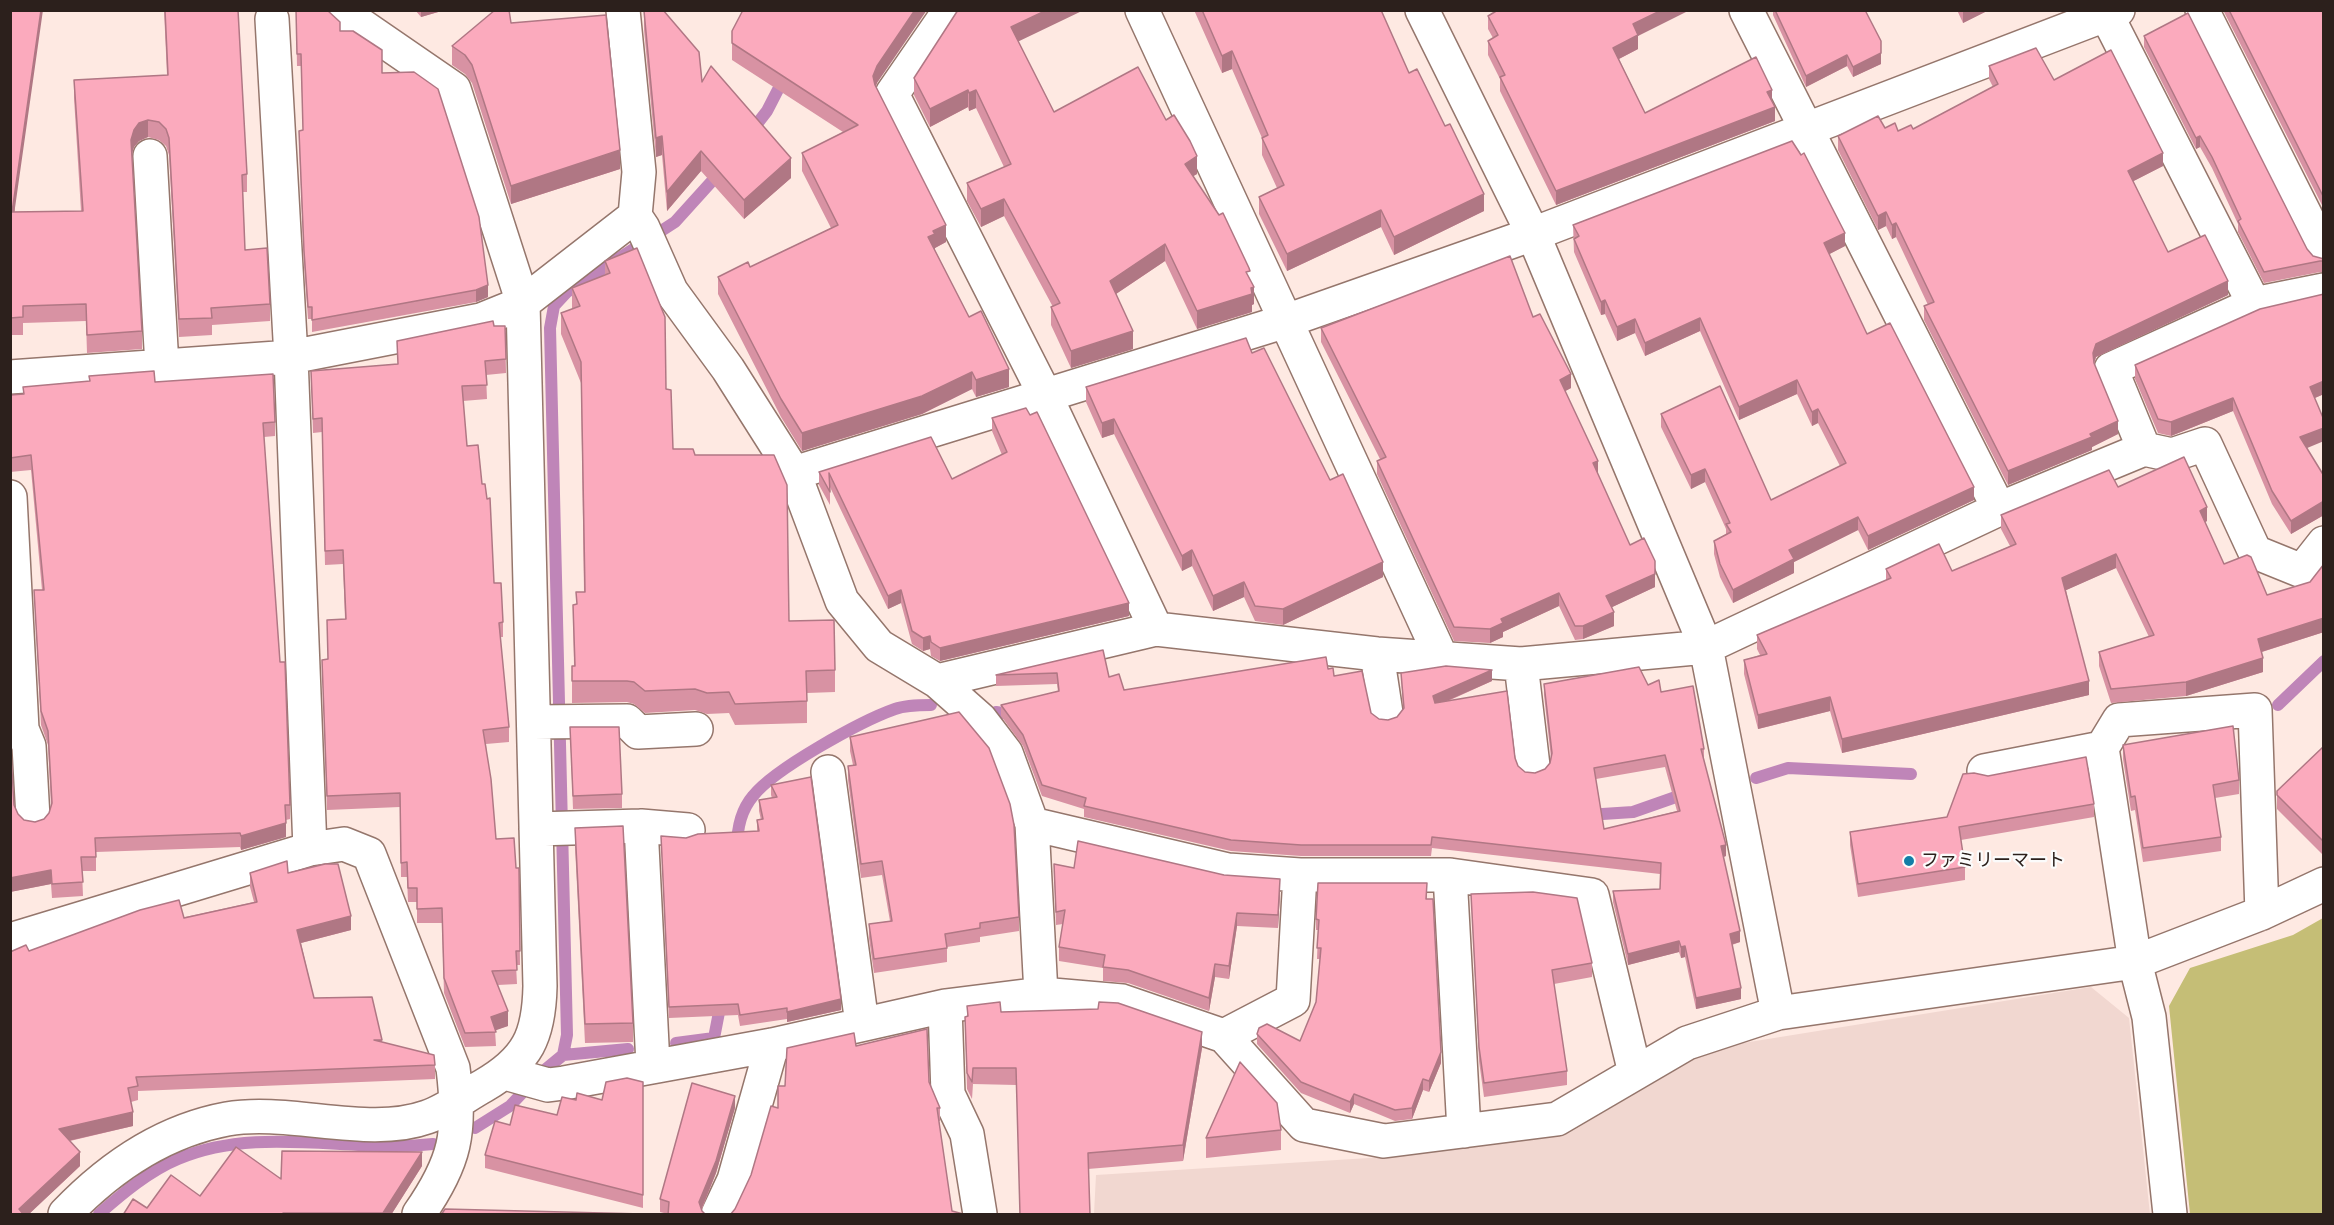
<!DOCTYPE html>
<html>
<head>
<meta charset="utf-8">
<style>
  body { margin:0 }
  #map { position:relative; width:2334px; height:1225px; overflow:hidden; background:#fee9e2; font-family:"Fira Sans Condensed",sans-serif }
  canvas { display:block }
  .frame { position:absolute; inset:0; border:12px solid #2c201c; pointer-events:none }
</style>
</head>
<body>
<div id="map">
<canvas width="2334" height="1225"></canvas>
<div class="frame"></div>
</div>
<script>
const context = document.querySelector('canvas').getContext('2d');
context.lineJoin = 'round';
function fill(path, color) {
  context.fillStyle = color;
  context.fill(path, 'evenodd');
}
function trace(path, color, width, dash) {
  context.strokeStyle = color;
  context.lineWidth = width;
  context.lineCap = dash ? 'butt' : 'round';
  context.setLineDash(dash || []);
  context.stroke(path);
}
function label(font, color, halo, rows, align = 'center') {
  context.font = font + ' "Fira Sans Condensed","Noto Sans JP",sans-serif';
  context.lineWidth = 4.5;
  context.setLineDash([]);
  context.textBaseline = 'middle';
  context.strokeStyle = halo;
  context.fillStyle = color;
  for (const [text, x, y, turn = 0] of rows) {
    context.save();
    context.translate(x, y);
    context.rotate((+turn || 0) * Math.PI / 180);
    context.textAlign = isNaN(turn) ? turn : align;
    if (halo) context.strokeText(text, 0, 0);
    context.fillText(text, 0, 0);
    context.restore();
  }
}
const built = new Path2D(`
  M2091,987L2129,1018L2150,1214H1094L1096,1175L1385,1157L1569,1133L1712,1048Z`);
const green = new Path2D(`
  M2323,918V1214H2190L2169,1006L2190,968L2293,935Z`);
const stream = new Path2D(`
  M750,133L767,111L785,76
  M2278,705L2324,661
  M996,712L1016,715
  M1756,778L1788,768L1911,774
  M1587,815L1633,812L1690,792
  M737,848C737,829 741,810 753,796C774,769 861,721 895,709C906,705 919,705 931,705
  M676,1043L714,1038L721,1002
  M563,1055L628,1049
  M475,1128L510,1106L540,1074L563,1055L567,1035L550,328L554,306L567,292L675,222L722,170
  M99,1214C122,1194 149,1171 178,1159C258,1125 348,1153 433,1144`);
const minor = new Path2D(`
  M950,10L892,94L1046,397L1156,629
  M1142,10L1442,659
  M1422,10L1533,234L1706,647L1778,1013L2135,962L2262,913L2324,884
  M1746,10L1999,509
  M2104,10L2254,304
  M2202,10L2324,252
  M272,19L291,357L310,849
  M150,156L162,366
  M635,216L643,228L671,291L728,369L794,473L842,601L879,646L937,681L980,719L1006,753L1032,824L1041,994
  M10,377L291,357L481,320L523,303L454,89L339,10
  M2144,449L2172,455L2205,444L2255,552L2302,571L2324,543
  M794,473L1286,321L1533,234L2118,10
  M10,497L22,729L10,731
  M1377,654L1386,713
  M1521,664L1533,766
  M937,681L1156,629L1377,654L1521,664L1706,647L1999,509L2144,449L2111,369L2254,304L2324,290
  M534,722L627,721L638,732L696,729
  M22,729L29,746L33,818
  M1984,771L2102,748
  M828,772L862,1024
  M1032,824L1228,870L1300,875H1450L1592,895L1635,1073
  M641,826L653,1065
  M536,829L641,826L688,830
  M1450,875L1464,1131
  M10,940L310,849L344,844L369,854L453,1068C461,1133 456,1161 419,1214
  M945,1006L948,1094L967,1134L980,1214
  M1224,1036L1293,1000L1300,875
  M505,1073L548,1085L564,1083L772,1045L945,1006L1041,994L1122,1001L1224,1036L1304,1125L1384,1141L1557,1119L1687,1043L1778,1013
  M65,1214C110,1167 162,1131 227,1119C289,1108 369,1138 427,1117C447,1110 465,1096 483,1086C528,1060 539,1036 540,986L523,303L635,216L639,172L623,10
  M718,1214L734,1180L772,1045
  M2170,1214L2149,1017L2135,962L2102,748L2119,720L2255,710L2262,913`);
const wall = new Path2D(`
  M10,10L15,212L81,211L74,98V80L167,75L164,10H238L247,174V192H243L245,250L270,304V321L212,325V335L179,337L169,155L166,146L159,140L148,137L139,141L134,147L132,154L142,331V349L87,353L86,321L23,323V335H10Z
  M296,10L340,31L382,73L488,297L476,302L312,332V319H308L304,263L299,142V131L303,130L301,66H297Z
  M415,10H445L421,17Z
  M1194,10H1381L1409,73L1484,211L1394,255L1381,227L1287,271L1259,214V197L1277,188L1262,155V138L1232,69L1222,73Z
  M1773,10H1865L1881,64L1853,77L1847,66L1806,87L1773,15Z
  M1957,10H1989L1963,23Z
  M2223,10H2324V209Z
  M644,11L702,82L791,178L744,219L701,171L667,211L662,155L656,157L644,30Z
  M1488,16L1638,36V49L1619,59L1645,113L1772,102L1775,121L1556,205L1500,91V79L1488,55V41L1493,38L1488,29Z
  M511,23L620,169L511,204L472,83L465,74L452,65V46Z
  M732,31L877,83L876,86L946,242L935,248V250L969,317L1009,387L976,397L972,389L922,414L802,451L781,417L718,294V277L750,267L831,228L802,171V153L843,132L732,60Z
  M2144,36L2307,249L2313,256L2324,259V272H2320L2264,283L2238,232V224L2212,168L2200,147L2196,149L2144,47Z
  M1018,41L1054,112L1166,120L1197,174L1193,176L1250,279L1254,304L1252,305V312L1197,329L1165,261L1116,294L1133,349L1071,368L1051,325V307H1053L1004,216L981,227L967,201V183L1004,167L976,108L969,111L968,107L930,127L914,95V78Z
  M1989,66L2054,80L2163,166L2133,181L2168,252L2228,295L2096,357L2094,363L2118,434L2092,447V450L2008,485L1924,320V306L1928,305L1896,237L1892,239L1886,226L1878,230L1838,150V136L1913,129L1993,87L1989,79Z
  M1573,225L1845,246L1829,254L1867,334L1974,500L1868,550L1858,530L1794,562V573L1733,603L1720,577L1714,554V541L1726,534V529L1705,482L1691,489L1661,427V414L1771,500L1840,466L1818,423L1812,426L1797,394L1739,420L1700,331L1645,356L1635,333L1617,341L1605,314L1601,315L1574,252Z
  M605,261L666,389L673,449L695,455L789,621L835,670V692L807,693V723L735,725L729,713L707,714L695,710L645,713L634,704L627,702L572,703V666H574L573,605L576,604L584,592L581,383L561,334V313L572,309V288L605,275Z
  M1533,317L1571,388L1565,391L1598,475L1630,545L1655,587L1612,607L1614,626L1583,639L1575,640L1559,606L1503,632V637L1490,643L1454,641L1377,474V461L1380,459L1321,342V328Z
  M494,326H505L506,373L486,375L487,399L463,401L467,446L494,583L503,622V637H500L509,727V742L486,744L496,839L516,868H519L520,965H516L517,984L498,985L508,1026L495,1030L496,1046L465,1047L444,993L442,923H417V902H408L407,877H401L400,807L327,810L322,660H327L345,619L343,564L325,565L322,432L313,433L311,371L398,364L397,341Z
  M1252,353L1330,480L1383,577L1283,625L1255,621L1244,597L1213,611L1192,566L1182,571L1114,434L1102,438L1086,402V387Z
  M2135,365L2324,394L2315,398L2306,448L2324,476V515L2291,534L2272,504L2233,411L2171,436L2158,433L2135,379Z
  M155,382L275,422V436L264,437L290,805V819L286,820V837L241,850L240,847L96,852V871H82L83,896L52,898L51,884L10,892V737L14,805L18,814L24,820L35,822L44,819L49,813L51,806L48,745L41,725L34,590H42L31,470L10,472V395L23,394V387Z
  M992,418L1129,616L940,661L931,656L930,649L923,651L912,644L901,603L888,609L830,487V505L819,485V472L952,479L1002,455L992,431Z
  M2118,487L2207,521L2205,522L2224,564L2267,595L2324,632L2262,652L2263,672L2186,696L2111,703L2099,666V652L2149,637L2116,568L2066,590L2089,695L1842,753L1830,711L1758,729L1744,674V660L1760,655L1757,649V635L1886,580V569L1952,571L2010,546L2001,529V515Z
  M1103,650L1109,677L1124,690L1328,669L1371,713L1379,719L1388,720L1397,717L1403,709L1401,673L1492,681L1446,702L1515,758L1518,766L1525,772L1535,773L1545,769L1550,763L1551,758L1544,695V684L1648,685L1661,692L1704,749V760L1726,856L1723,857L1740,942L1732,945L1741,999L1696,1009L1685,957L1681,958L1679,952L1628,965L1613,902V891L1660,889V874L1432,848L1431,856H1301L1231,851L1084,817V809L1042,796L1023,746L1001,716V705L1058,692L1057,684L996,686V675ZM1665,767L1677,811L1604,829L1596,779Z
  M570,727L622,794V808L573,809Z
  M850,737L1019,917V931L980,937V942L947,947V962L874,973L869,938V924L890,921L882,875L861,878L848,780V766L853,765L850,751Z
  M2123,745L2239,780V794L2215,798L2221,837V851L2143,862L2135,810L2131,811L2123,759Z
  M2324,746V853L2322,854L2277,809V791Z
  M811,777L841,1010L787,1022V1019L740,1026L738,1015L669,1018L661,836L686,838L757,831V820H761L759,811V800L772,798L771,795V785Z
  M2094,804V817L1961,840L1965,867V880L1858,897L1850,845V832Z
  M575,828L633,1023V1042L585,1043L575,847Z
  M1054,864L1074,868L1280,892L1278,928L1237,926L1229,979L1215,977L1209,1011L1128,983L1103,981V968L1059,961V947L1063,924L1056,925Z
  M250,873H288L351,930L301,943L314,998L382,1040V1042L435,1065V1079L138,1091V1100L131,1102L133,1126L70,1141L80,1166L28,1215L29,951L254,902L250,887Z
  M1427,894V899L1441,1063L1429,1092L1423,1090L1412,1119L1395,1121L1354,1104L1350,1113L1301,1093L1257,1044V1034L1300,1041L1316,1002L1320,959H1317L1318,930H1316V919Z
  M1471,894L1592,963V977L1554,984L1567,1071V1085L1484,1097L1479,1061Z
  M967,1006L1202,1048L1183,1161L1088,1169L1016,1085L973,1084L972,1099L967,1089L965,1017H967Z
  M856,1046L929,1082L940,1108V1121H939L952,1211L735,1209L751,1175L778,1108L785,1086Z
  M643,1082V1208L485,1168V1155L510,1125L557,1115L576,1100H602Z
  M735,1108L716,1173L702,1209V1211L668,1214L660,1212V1199Z
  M1281,1130V1150L1206,1158V1138Z
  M422,1166L391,1215H123L200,1196L281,1179Z`);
const shadedWall = new Path2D(`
  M41,10H43L12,229V212Z
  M421,10H445L421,17Z
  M915,10H927L877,83L873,93V76L877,66Z
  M1047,10H1084L1011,45V27Z
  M1662,10H1690L1638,36V49L1613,62V48L1633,24Z
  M1967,10H1989L1963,23V12Z
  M1232,51V69L1222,73V56Z
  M1881,53V64L1853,77V67Z
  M1847,55V66L1806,87V76Z
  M968,90V107L930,127V109Z
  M976,90V108L969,111V93Z
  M1772,90V104L1767,92Z
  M1775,107V121L1556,205V191Z
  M148,120V137L139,141L134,147L131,157V140L134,130L139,123Z
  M662,136V155L656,157V138Z
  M2200,136V147L2196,149V138Z
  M620,150V169L511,204V186Z
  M701,151V171L667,211V192Z
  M2163,153V166L2128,184V171Z
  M1197,156V174L1185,181V164Z
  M791,158V178L744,219V200Z
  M1484,194V211L1394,255V237Z
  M1004,199V216L981,227V209Z
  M1381,210V227L1287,271V254Z
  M1886,212V226L1878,230V216Z
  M1896,223V237L1892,239V225Z
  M946,225V242L935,248V252L928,237L933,231Z
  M1845,233V246L1824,257V243Z
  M1165,244V261L1110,298V281Z
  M2228,281V295L2096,357L2093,366V353L2096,344Z
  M488,285V297L476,302V290Z
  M1254,287V304L1252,305V312L1197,329V311Z
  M1605,300V314L1601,315V302Z
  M1700,318V331L1645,356V343Z
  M1635,319V333L1617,341V327Z
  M1133,331V349L1071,368V351Z
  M1009,369V387L976,397V380Z
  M972,372V389L922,414L802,451V433Z
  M1571,374V388L1560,394V380Z
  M1797,380V394L1739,420V407Z
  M2324,381V394L2310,400V387Z
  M2233,398V411L2171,436V422Z
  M1818,409V423L1812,426V412Z
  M1114,419V434L1102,438V423Z
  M2118,421V434L2092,447V450L2008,485V471Z
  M2324,428V441L2300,451V437Z
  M1598,461V475L1593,463Z
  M1705,469V482L1691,489V475Z
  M1974,487V500L1868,550V536Z
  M2324,501V515L2291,534V521Z
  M2207,507V521L2200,525V511Z
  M1858,517V530L1794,562V573L1733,603V590L1789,550Z
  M1192,550V566L1182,571V556Z
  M2116,554V568L2062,592V578Z
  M1383,562V577L1283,625V609Z
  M1655,574V587L1606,610V596Z
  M1244,582V597L1213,611V596Z
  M901,590V603L888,609V596Z
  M1559,593V606L1503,632V637L1490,643V629L1501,619Z
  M1129,603V616L940,661V648Z
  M1614,612V626L1583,639V626Z
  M2324,618V632L2258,653V639Z
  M930,636V649L923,651V638Z
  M2263,658V672L2186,696V682Z
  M1492,670V681L1433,707V696Z
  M2089,681V695L1842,753V739Z
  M1830,697V711L1758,729V715Z
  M286,823V837L241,850V836Z
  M2324,839V853L2322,854V840Z
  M1726,845V856L1721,858V846Z
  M51,870V884L10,892V878Z
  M1280,879V892L1278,928V915Z
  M1237,913V926L1229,979V966Z
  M351,916V930L297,944V930Z
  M1740,931V942L1730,945V934Z
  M1679,941V952L1628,965V954Z
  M1685,946V957L1681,958V947Z
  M1215,964V977L1209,1011V998Z
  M1741,988V999L1696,1009V998Z
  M841,999V1010L787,1022V1012Z
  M508,1011V1026L491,1032V1017Z
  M1202,1032V1048L1183,1161V1145Z
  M1441,1052V1063L1429,1092V1081Z
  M1423,1079V1090L1412,1119V1108Z
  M1354,1094V1104L1350,1113V1102Z
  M735,1096V1108L716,1173L699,1215V1202Z
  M133,1112V1126L59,1143V1129Z
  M80,1152V1166L28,1215H19V1209Z
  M422,1152V1166L391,1215H383V1213Z`);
const building = new Path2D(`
  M10,10H41L12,212L83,211L74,80L168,75L165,10H238L247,174L242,175L245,250L267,248L270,304L211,308L212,318L179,319L169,138L166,129L159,122L148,120L139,123L134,130L131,140L142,331L87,335L86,304L23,306V317L10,318Z
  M296,10H327L340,22V31H353L382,50V73L414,72L438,89L479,217L488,285L476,290L312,320V307H308L304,251L299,131L303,130L301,54H297Z
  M495,10H509L511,23L606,15L620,150L511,186L472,65L465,55L452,46Z
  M663,10L699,52L702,82L711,66L791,158L744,200L701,151L667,192L662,136L656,138L644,11Z
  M743,10H915L877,66L873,76L875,85L946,225L933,231L935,234L928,237L969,317L981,311L1009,369L976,380L972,372L922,396L802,433L781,399L718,277L748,262L750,267L838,225L802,153L858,125L732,43V31Z
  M958,10H1047L1011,27L1054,112L1138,67L1166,120L1174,115L1190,141L1197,156L1185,164L1219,215L1223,213L1249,268L1250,271L1246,272L1254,287L1251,288L1252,294L1197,311L1165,244L1110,281L1133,331L1071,351L1051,307L1060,303L1004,199L981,209L967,183L1011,164L976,90L969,93L968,90L930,109L914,78Z
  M1202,10H1381L1409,73L1417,69L1445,126L1450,124L1484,194L1394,237L1381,210L1287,254L1259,197L1284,185L1262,138L1268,135L1232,51L1222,56Z
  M1498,10H1662L1633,24L1638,35L1613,48L1645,113L1756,57L1772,90L1767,92L1775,107L1556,191L1500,77L1505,75L1488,41L1498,35L1488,16Z
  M1775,10H1865L1881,41V53L1853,67L1847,55L1806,76Z
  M2229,10H2324V198Z
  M2188,13L2307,249L2313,256L2324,259V261H2320L2264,272L2238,221L2241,219L2212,157L2200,136L2196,138L2144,36Z
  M2036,48L2054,80L2111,50L2163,153L2128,171L2168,252L2205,235L2228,281L2096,344L2093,353L2094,363L2118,421L2090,434L2092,437L2008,471L1924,306L1934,302L1896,223L1892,225L1886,212L1878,216L1838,136L1878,116L1885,128L1895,123L1898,131L1911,125L1913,129L1998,84L1989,66Z
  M1792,141L1801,155L1804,153L1845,233L1824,243L1867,334L1890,323L1974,487L1868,536L1858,517L1789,550L1794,559L1733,590L1720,564L1714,541L1731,532L1726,524L1730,523L1705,469L1691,475L1661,414L1720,386L1771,500L1846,463L1818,409L1812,412L1797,380L1739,407L1700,318L1645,343L1635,319L1617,327L1605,300L1601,302L1574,239L1579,236L1573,225Z
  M637,248L665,317L666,389L671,390L673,449H693L695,455H774L787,485L789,621L834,620L835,670L806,671L807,701L735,704L729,692L707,693L695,689L645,691L634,682L627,681H572V666H575L573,605L577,604L576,592H585L581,362L561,313L580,306L572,288L610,273L605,261Z
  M1510,256L1533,317L1540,314L1571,374L1560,380L1598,461L1593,463L1630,545L1644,538L1655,561V574L1606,596L1614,612L1583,626H1575L1559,593L1501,619L1503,623L1490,629L1454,627L1377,461L1386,457L1321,328Z
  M2324,294V381L2310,387L2324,420V428L2300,437L2324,476V501L2291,521L2272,491L2233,398L2171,422L2158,419L2135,365L2260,309Z
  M493,321L494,326H505L506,359L485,361L487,385L462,386L467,446L478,445L482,484H485L487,499L490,498L494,583H501L503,622L499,623L509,727L483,730L491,779L496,839L514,838L516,868H519L520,951H516L517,970L492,971L508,1011L491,1017L496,1032L465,1033L444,978L442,908L417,909V888H408L407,862L401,863L400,793L327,796L322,660L328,659L327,620L346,619L343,550L325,551L322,418L313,419L311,371L398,364L397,341Z
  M1246,338L1252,353L1264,348L1330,480L1343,474L1383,562L1283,609L1255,606L1244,582L1213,596L1192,550L1182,556L1114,419L1102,423L1086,387Z
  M154,371L155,382L273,374L275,422L263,423L280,662H285L290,805H285L286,823L241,836L240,833L95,838L96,857H81L83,882L52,884L51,870L10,878V737L14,805L18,814L24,820L35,822L44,819L49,813L52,803L48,731L41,711L34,590H44L31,455L10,458V395L24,394L23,387L90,381L89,376Z
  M1026,408L1030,415L1037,412L1129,603L940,648L931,642L930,636L923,638L912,631L901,590L888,596L829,473L830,492L819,472L931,437L952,479L1007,452L992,418Z
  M2184,457L2207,507L2200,511L2224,564L2247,555L2251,557L2267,595L2310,582L2324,564V618L2258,639L2263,658L2186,682L2111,689L2099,652L2154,635L2116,554L2062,578L2089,681L1842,739L1830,697L1758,715L1744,660L1767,654L1757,635L1891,578L1886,569L1939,544L1952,571L2016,544L2001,515L2109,470L2118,487Z
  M1103,650L1109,677L1119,674L1124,690L1326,657L1328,669L1333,668L1334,676L1362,671L1371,713L1379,719L1388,720L1397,717L1404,708L1401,673L1446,666L1492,670L1433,696L1435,703L1507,691L1515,758L1518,766L1525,772L1535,773L1545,769L1550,763L1552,753L1544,684L1639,667L1648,685L1659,680L1661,692L1693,686L1704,749H1701L1726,845L1721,846L1740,931L1730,934L1741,988L1696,998L1685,946L1681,947L1679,941L1628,954L1613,891L1660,889L1661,863L1432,837L1431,845H1301L1231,840L1084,806L1086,798L1042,785L1023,735L1001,705L1059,691L1057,673L996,675ZM1665,755L1680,811L1604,829L1594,768Z
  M959,712L989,748L1010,804L1014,825L1019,917L980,923V928L945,934L947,948L874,959L869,924L892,921L882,861L861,864L848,766L856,765L850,737Z
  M2233,726L2239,780L2213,785L2221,837L2143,848L2135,796L2131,797L2123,745Z
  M570,727H619L622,794L573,796Z
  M2324,746V839L2322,840L2277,795V791Z
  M2086,757L2094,804L1959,827L1965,867L1858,884L1850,832L1947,817L1963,774L1974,773L1988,776Z
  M811,777L841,999L787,1012V1008L740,1015L738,1004L669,1007L661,836L686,838L698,834L759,831L757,820L763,819L759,800L777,797L771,785Z
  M623,826L633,1023L585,1024L575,828Z
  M1078,841L1224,875L1280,879L1278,915L1237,913L1229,966L1215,964L1209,998L1128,970L1103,967L1105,955L1059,947L1065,910L1056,912L1054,864L1074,868Z
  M287,861L288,873L325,864H338L351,916L297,930L314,998L372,997L382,1040H374L434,1055L435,1065L136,1077L138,1086L128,1088L133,1112L59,1129L80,1152L19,1209L24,1215H10V952L26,945L29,951L140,910L179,900L184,918L257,902L250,873Z
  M1318,883H1427L1426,899H1433L1441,1052L1429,1081L1423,1079L1412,1108L1395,1110L1354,1094L1350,1102L1301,1082L1257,1034L1259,1028L1267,1024L1300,1041L1316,1002L1321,948H1317L1319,920L1316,919Z
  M1533,892L1577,898L1592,963L1552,970L1567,1071L1484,1083L1479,1047L1471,894Z
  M1000,1002L1001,1012L1098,1009L1099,1002L1118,1003L1202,1032L1183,1145L1088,1153L1090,1215H1020L1016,1068H973L972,1082L967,1073L965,1017L968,1016L967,1006Z
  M927,1029L929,1082L940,1108H937L952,1211L967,1215H730L735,1209L751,1175L771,1106L778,1108V1086H785L787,1048L854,1033L856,1046Z
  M1240,1062L1277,1103L1281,1130L1206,1138Z
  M627,1078L643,1082V1195L485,1155L495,1121L510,1125L515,1105L557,1115L562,1097L576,1100L577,1093L602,1100L606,1082Z
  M692,1083L735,1096L716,1161L699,1202L702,1211L706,1215H668L669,1202L660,1199Z
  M236,1147L281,1179L282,1151L422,1152L383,1213H283L285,1215H123L133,1199L147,1208L171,1175L200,1196Z
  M445,1209L643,1214V1215H441Z`);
const markers = [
  [1909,861,6,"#127ea7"]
];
const poiNames = [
  ["ファミリーマート",1921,861]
];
fill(built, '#f1d7d0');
fill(green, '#c5be76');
trace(stream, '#bf85b8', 12);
trace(minor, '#95766c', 36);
trace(minor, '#fff', 33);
fill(wall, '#d892a3');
fill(shadedWall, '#b07784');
fill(building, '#fbaabd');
trace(building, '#b07784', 1.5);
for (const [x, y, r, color] of markers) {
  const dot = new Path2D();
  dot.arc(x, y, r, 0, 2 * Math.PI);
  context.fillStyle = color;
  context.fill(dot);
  trace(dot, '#fbfbfb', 2);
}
label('18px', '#2c201c', '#fbfbfb', poiNames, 'left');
</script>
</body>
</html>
